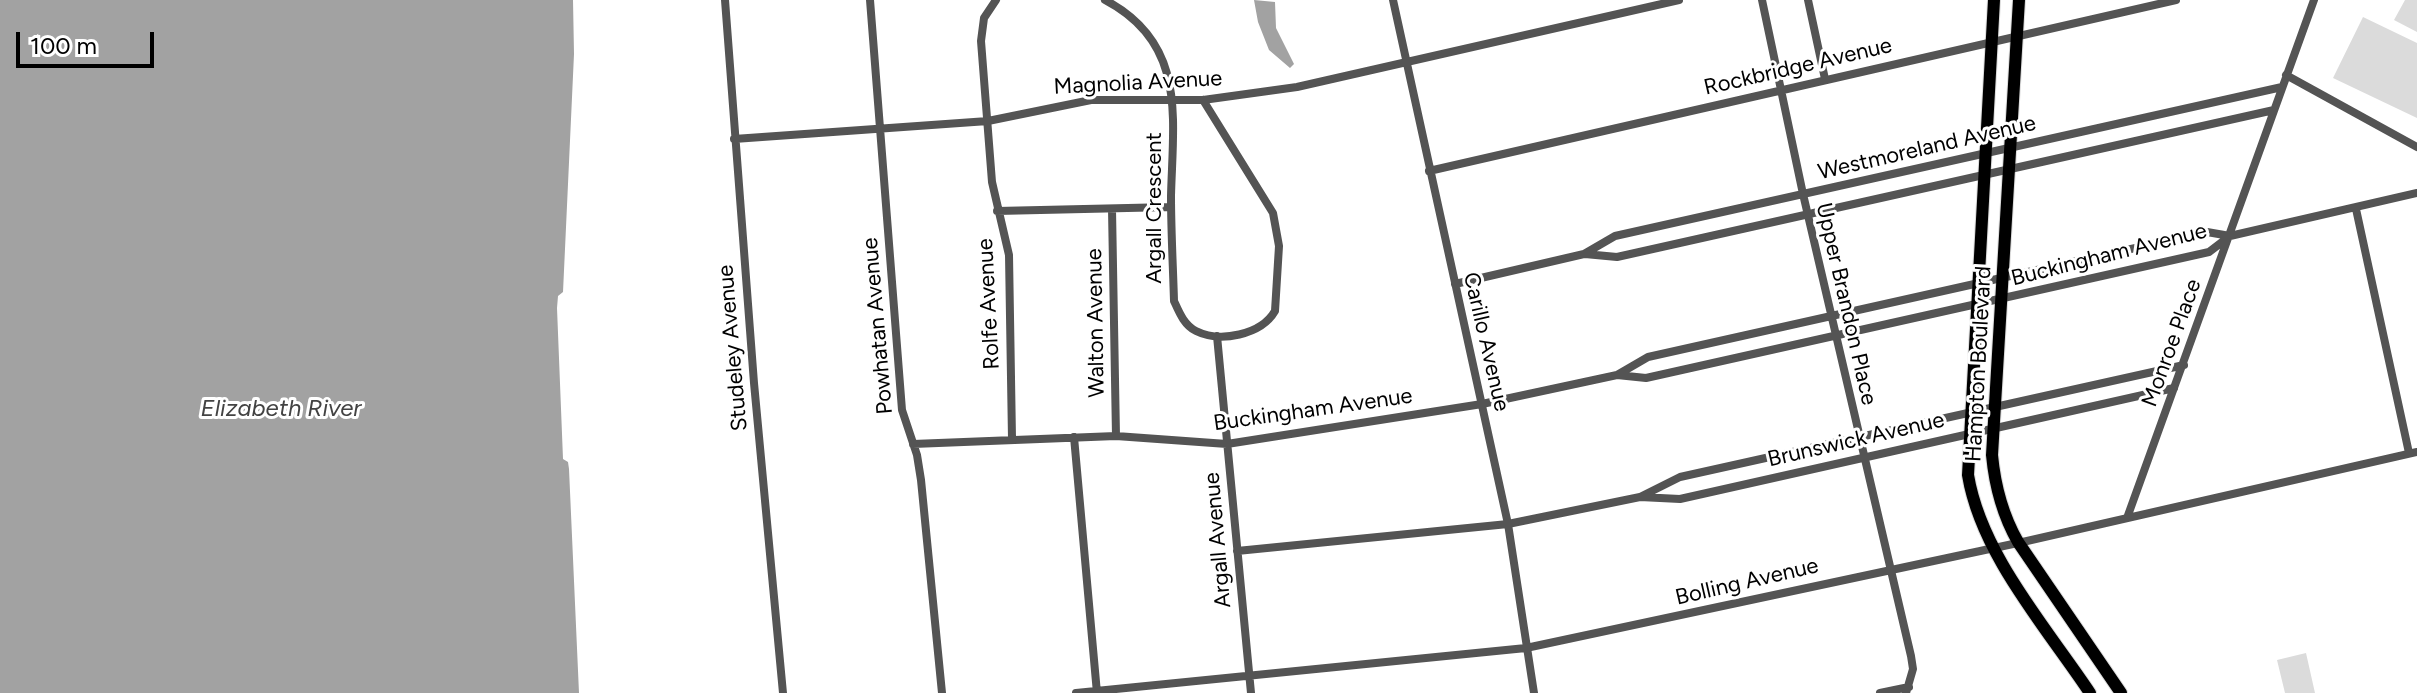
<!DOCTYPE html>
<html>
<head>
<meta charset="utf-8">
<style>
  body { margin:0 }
  #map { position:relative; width:2417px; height:693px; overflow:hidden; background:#fff; font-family:Figtree,sans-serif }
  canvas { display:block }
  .scale { position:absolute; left:16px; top:32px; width:138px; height:36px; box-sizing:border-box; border:4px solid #000; border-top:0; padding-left:10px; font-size:24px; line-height:28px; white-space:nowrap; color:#000; -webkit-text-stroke:6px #fff; paint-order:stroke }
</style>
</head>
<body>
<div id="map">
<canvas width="2417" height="693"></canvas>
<div class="scale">100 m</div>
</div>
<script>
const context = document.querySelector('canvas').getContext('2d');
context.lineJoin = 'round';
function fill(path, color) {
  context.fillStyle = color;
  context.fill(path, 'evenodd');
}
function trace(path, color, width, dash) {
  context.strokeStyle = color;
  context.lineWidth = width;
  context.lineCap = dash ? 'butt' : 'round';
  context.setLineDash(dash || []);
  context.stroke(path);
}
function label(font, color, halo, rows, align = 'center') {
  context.font = font + ' Figtree,sans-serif';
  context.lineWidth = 6;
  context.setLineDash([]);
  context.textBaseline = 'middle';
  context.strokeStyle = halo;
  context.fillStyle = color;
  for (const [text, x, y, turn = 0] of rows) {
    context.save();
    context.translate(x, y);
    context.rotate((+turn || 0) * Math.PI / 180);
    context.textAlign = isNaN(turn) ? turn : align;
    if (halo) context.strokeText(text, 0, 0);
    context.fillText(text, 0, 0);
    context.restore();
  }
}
const green = new Path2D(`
  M2405,0H2417V32L2394,20Z
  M2363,17L2417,43V118L2333,78Z
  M2306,653L2315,693H2285L2277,660Z`);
const water = new Path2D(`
  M0,0H573L574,54L563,292L558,296L557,308L563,459L568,462L569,469L579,693H0Z
  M1254,0L1275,2L1276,28L1294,64L1290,68L1269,50L1258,22Z`);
const minor = new Path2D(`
  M725,0L754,383L783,693
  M870,0L902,410L917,455L921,480L942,693
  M996,0L984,18L981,41L992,182L1009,255L1012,439
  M1105,0C1187,43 1173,117 1171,196C1171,231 1173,266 1174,301C1179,312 1184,325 1196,331C1220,343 1261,335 1275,311L1279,246L1273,213L1203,100
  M1393,0L1508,524L1534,693
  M1762,0L1803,194L1911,656L1913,669L1906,693
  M1808,0L1825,79
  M2286,75L2417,147
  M734,139L988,121L1091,100H1203L1297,87L1679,0
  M1429,171L2176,0
  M1112,209L1116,436
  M2356,209L2409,453
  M997,211L1171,207
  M1585,254L1617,257L2274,110
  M1455,284L1584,254L1615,236L2282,87
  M1217,336L1251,693
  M1617,375L1646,378L2209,252L2230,236
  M1074,437L1097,693
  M913,444L1116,436L1227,444L1482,404L1617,375L1648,357L2207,232L2230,236L2417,193
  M1640,497L1680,499L2174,388
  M2127,518L2314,0
  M1237,551L1508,524L1640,497L1680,477L2184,365
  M1076,693L1526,648L2027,541L2417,452
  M1880,693L1909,687`);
const primary = new Path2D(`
  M1994,0L1968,475C1981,554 2046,627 2090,693
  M2019,0L1992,455C1995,487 2002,514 2018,542L2121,693`);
const streetNames = [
  ["Rockbridge Avenue",1798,67,-13],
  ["Magnolia Avenue",1138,83,-3],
  ["Westmoreland Avenue",1927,148,-13],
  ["Argall Crescent",1155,208,-90],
  ["Buckingham Avenue",2109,255,-14],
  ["Rolfe Avenue",989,304,-93],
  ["Upper Brandon Place",1846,304,77],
  ["Walton Avenue",1096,323,-91],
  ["Powhatan Avenue",878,326,-95],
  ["Carillo Avenue",1486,342,77],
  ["Monroe Place",2172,343,-70],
  ["Studeley Avenue",733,348,-95],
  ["Hampton Boulevard",1979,364,-87],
  ["Buckingham Avenue",1313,410,-8],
  ["Brunswick Avenue",1856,440,-13],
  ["Argall Avenue",1218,540,-95],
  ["Bolling Avenue",1747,582,-13]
];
const waterNames = [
  ["Elizabeth River",281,409]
];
fill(green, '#dbdbdb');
fill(water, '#a2a2a2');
trace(primary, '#dbdbdb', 14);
trace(minor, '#545454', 8);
trace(primary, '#000', 12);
label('22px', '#000', '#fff', streetNames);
label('italic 24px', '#434343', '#fff', waterNames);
</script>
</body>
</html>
